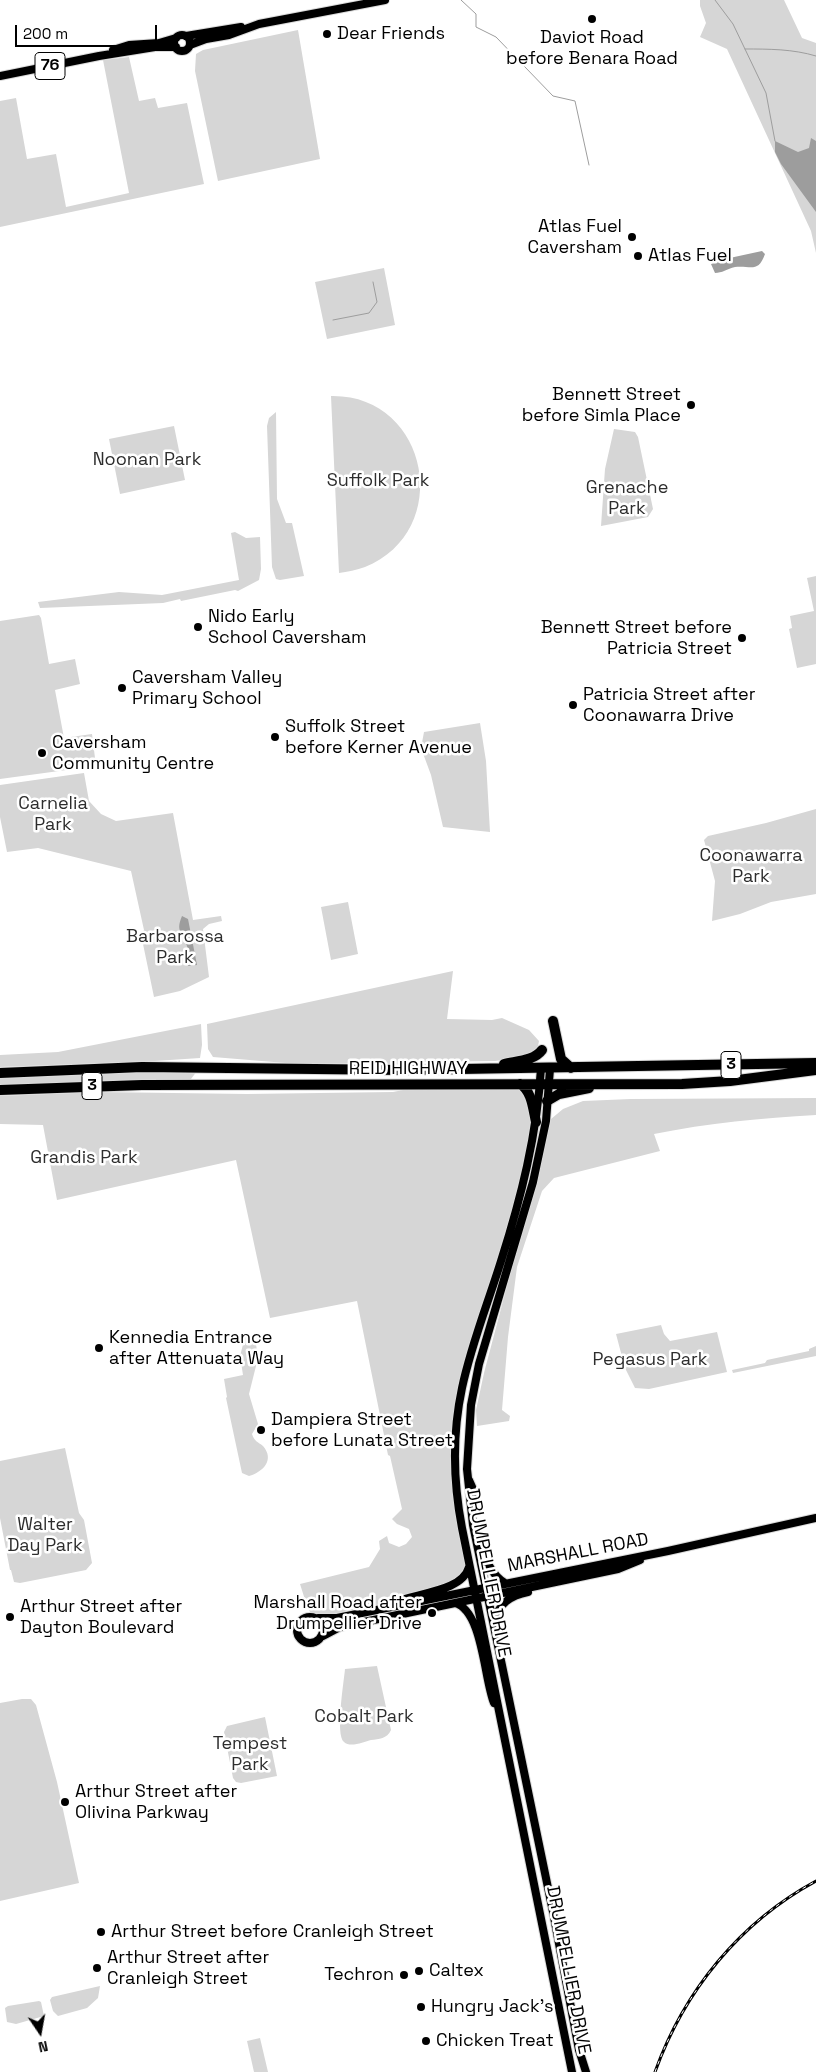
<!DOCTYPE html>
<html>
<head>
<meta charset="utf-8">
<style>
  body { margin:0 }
  #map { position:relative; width:816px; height:2072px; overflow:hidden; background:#fff; font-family:"Space Grotesk",sans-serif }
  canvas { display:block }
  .north { position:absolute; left:15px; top:2007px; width:50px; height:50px; -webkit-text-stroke:4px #fff; paint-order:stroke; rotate:168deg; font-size:14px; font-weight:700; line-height:20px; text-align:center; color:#000 }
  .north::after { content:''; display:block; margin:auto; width:18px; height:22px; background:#000; clip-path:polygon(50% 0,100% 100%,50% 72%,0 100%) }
  .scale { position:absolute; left:15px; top:25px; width:142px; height:22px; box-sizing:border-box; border:2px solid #000; border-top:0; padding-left:6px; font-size:15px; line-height:18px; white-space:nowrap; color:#000; -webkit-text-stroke:4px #fff; paint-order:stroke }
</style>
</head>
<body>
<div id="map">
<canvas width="816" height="2072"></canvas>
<div class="north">N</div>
<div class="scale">200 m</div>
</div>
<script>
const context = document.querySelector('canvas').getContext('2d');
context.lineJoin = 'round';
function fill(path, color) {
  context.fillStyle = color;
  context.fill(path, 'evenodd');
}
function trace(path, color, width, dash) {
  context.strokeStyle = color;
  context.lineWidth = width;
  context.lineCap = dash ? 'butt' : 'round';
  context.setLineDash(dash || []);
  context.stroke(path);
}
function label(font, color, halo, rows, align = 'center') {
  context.font = font + ' "Space Grotesk",sans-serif';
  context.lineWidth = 5;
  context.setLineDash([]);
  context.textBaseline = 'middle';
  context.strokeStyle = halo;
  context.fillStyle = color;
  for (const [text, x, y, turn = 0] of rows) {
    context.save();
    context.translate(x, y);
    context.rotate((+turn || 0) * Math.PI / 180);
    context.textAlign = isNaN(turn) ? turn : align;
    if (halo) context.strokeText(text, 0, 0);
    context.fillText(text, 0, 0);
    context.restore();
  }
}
const green = new Path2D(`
  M700,0H784L802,38L816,43V253L811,231L727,49L700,37L706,23L700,6Z
  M298,30L320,159L218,181L195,71L196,54L203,50Z
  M129,57L139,101L155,98L158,108L187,103L204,184L0,227V101L16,98L27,159L56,154L66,207L129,193L103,60Z
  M384,268L395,325L327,339L315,282Z
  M331,396C429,394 455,531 365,567C357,570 347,572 339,573Z
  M276,412L277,499L286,523H292L304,576L280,580L276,579L272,567L267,426L269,418Z
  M174,426L185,480L120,494L109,439Z
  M614,429L635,432L638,437L653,509L648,517L601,526L605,469Z
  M235,532L246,538L260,537L261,569L259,580L238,591L235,590L181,601L180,599L163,603L40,608L38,602L119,592L162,595L239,580L231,533Z
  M816,576V664L797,668L789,629L792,628L790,616L814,611L807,578Z
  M39,615L41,618L49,664L75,659L80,684L55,690L64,738L92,734L96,766L0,779V621Z
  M480,723L486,761L490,832L443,827L431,775L421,748L424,732Z
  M84,773L89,801L101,814L116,821L173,813L193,920L221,916L222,921L209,924L203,929L209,977L180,991L154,997L143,944L139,938L144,930L131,871L38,848L7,852L0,817V785Z
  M816,809V894L771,902L740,914L712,921L715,881L704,840L708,836L766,823Z
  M348,902L358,954L331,960L321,907Z
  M453,971L447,1019L492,1020L502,1018L529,1030L539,1041L537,1051L523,1057L495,1061L421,1062L399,1064L286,1063L213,1057L208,1049L207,1024Z
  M201,1024L202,1045L200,1058L155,1061L0,1067V1055L58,1052Z
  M197,1071L191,1079L0,1087V1077L98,1072Z
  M520,1084L532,1103L531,1150L462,1386L455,1474L470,1566L461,1579L382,1608L326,1618L312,1616L307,1606L300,1584L369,1567L380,1549L379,1541L387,1536L389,1543L399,1547L406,1544L412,1537L409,1529L397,1524L392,1519L402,1509L390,1456L388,1455L357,1301L270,1318L236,1160L57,1200L43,1125L0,1124V1096L98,1092L247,1094L393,1092L403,1090Z
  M816,1098V1115C762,1118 708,1123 654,1134L660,1151L554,1178L542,1191L517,1267L508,1337L502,1410L510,1416L509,1421L477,1426L476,1410L484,1373L551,1119L563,1109L583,1101L631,1099Z
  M661,1325L664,1334L670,1341L717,1332L727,1372L649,1389L635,1388L625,1368L616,1334Z
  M246,1333L251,1335L256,1344L258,1358L249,1394L258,1424L252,1434C254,1441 258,1442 263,1446C275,1460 263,1472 249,1476L242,1473L226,1398L227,1397L224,1379L243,1375L240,1356Z
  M816,1346V1356L733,1373L732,1370L765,1363L767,1360L809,1351V1349Z
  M65,1448L79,1513L84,1520L92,1563L86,1570L20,1583L14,1582L11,1570H10L0,1518V1461Z
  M377,1666L391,1730C387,1739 379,1739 371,1740C364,1742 350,1748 344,1742C335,1735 344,1681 345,1669Z
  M22,1699H31L36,1705L57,1782L79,1883L0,1901V1703Z
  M265,1717L277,1776L241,1783L236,1782L233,1778L224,1732L227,1726Z
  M100,1986L98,1998L87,2008L58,2016L53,2011L50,2000L52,1997Z
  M39,2001L41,2002L44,2016L16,2024L7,2022L5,2008L8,2006Z
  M260,2038L268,2072H254L247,2041Z`);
const water = new Path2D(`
  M811,138L816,141V212L781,164L775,152V141L798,152L809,148Z
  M762,251L765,254C758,274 750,265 735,267C727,269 722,273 715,273L711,264L725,259Z
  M182,916L188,919L197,965L188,966C187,959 189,952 187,946C183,931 175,933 182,916Z`);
const stream = new Path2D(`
  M461,0L476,14V27L496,37L553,96L575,101L589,165
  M715,0L733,24L766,93L775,141
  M745,49C769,49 793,49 816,56
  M333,320L369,313L377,302L373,282`);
const major = new Path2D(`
  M174 43a8 8 0 1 1 16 0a8 8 0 1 1-16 0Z
  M186,36L241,27
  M190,45L206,39L229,35L259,24L385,0
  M113,50L129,45L159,43L176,38
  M0,76L99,56L155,47H176
  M541,1068C537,1135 521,1198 501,1261C488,1303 471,1345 462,1388C452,1435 453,1481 462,1528L572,2072
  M550,1069L546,1121L533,1182L479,1364L471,1405L467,1469L473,1525L553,1912L579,2050L586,2072
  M469,1480L473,1489L475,1507
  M483,1548C485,1561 494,1577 505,1583
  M455,1603C483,1611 484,1679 494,1703
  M391,1604C412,1593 462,1593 469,1567
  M297 1630a13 13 0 1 1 26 0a13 13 0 1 1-26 0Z
  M318,1618H337L668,1551L816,1518
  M496,1622C496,1604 512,1595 528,1592
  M323,1636L340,1627L618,1569L640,1560`);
const highway = new Path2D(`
  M553,1021L561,1059L571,1068
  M504,1064C516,1061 534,1061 542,1050
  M0,1073L142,1067L401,1070L816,1063
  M520,1084C532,1091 533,1109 536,1122
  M0,1090L142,1085L682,1084L730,1081L816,1070
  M547,1101L559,1094L589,1088`);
const rail = new Path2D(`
  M655,2072C684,1991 740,1922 816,1881`);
const markers = [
  [592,19,5,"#000"],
  [327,34,5,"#000"],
  [632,237,5,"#000"],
  [638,256,5,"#000"],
  [691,405,5,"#000"],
  [198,627,5,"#000"],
  [742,638,5,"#000"],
  [122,688,5,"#000"],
  [573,705,5,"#000"],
  [275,737,5,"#000"],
  [42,753,5,"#000"],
  [99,1348,5,"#000"],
  [261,1430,5,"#000"],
  [432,1613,5,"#000"],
  [10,1617,5,"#000"],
  [65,1802,5,"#000"],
  [101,1932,5,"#000"],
  [97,1968,5,"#000"],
  [419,1971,5,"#000"],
  [404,1975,5,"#000"],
  [421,2007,5,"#000"],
  [426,2041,5,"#000"]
];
const shields = [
  [50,66,30],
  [731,1065,20],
  [92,1086,20]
];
const shieldNames = [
  ["76",50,66],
  ["3",731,1065],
  ["3",92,1086]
];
const poiNames = [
  ["Dear Friends",337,34],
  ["Daviot Road",592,38,"center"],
  ["before Benara Road",592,59,"center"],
  ["Atlas Fuel",622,227,"right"],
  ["Caversham",622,248,"right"],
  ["Atlas Fuel",648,256],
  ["Bennett Street",681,395,"right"],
  ["before Simla Place",681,416,"right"],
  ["Nido Early",208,617],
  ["School Caversham",208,638],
  ["Bennett Street before",732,628,"right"],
  ["Patricia Street",732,649,"right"],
  ["Caversham Valley",132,678],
  ["Primary School",132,699],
  ["Patricia Street after",583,695],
  ["Coonawarra Drive",583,716],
  ["Suffolk Street",285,727],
  ["before Kerner Avenue",285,748],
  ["Caversham",52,743],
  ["Community Centre",52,764],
  ["Kennedia Entrance",109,1338],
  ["after Attenuata Way",109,1359],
  ["Dampiera Street",271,1420],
  ["before Lunata Street",271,1441],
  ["Marshall Road after",422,1603,"right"],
  ["Drumpellier Drive",422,1624,"right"],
  ["Arthur Street after",20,1607],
  ["Dayton Boulevard",20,1628],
  ["Arthur Street after",75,1792],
  ["Olivina Parkway",75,1813],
  ["Arthur Street before Cranleigh Street",111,1932],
  ["Arthur Street after",107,1958],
  ["Cranleigh Street",107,1979],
  ["Caltex",429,1971],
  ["Techron",394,1975,"right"],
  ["Hungry Jack's",431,2007],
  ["Chicken Treat",436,2041]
];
const parkNames = [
  ["Noonan Park",147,460],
  ["Suffolk Park",378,481],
  ["Grenache",627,488],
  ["Park",627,509],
  ["Carnelia",53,804],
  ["Park",53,825],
  ["Coonawarra",751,856],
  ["Park",751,877],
  ["Barbarossa",175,937],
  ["Park",175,958],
  ["Grandis Park",84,1158],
  ["Pegasus Park",650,1360],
  ["Walter",45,1525],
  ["Day Park",45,1546],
  ["Cobalt Park",364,1717],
  ["Tempest",250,1744],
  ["Park",250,1765]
];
const streetNames = [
  ["REID HIGHWAY",408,1069],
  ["MARSHALL ROAD",578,1553,-11],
  ["DRUMPELLIER DRIVE",488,1573,79],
  ["DRUMPELLIER DRIVE",568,1970,79]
];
fill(green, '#d6d6d6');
fill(water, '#9d9d9d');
trace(stream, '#9d9d9d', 1);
trace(major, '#dbdbdb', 10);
trace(highway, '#dbdbdb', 12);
trace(major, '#000', 8);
trace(highway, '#000', 10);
trace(rail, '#000', 3);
trace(rail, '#fff', 1, [4]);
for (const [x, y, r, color] of markers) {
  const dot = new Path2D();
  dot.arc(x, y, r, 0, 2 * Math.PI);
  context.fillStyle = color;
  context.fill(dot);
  trace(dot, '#fff', 2);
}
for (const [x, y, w] of shields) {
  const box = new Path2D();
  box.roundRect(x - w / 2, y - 13.5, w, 27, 4);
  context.fillStyle = '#fff';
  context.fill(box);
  trace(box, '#000', 1);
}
label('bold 16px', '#000', null, shieldNames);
label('18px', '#000', '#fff', poiNames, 'left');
label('18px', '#2d2d2d', '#fff', parkNames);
label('18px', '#000', '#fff', streetNames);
</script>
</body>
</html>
